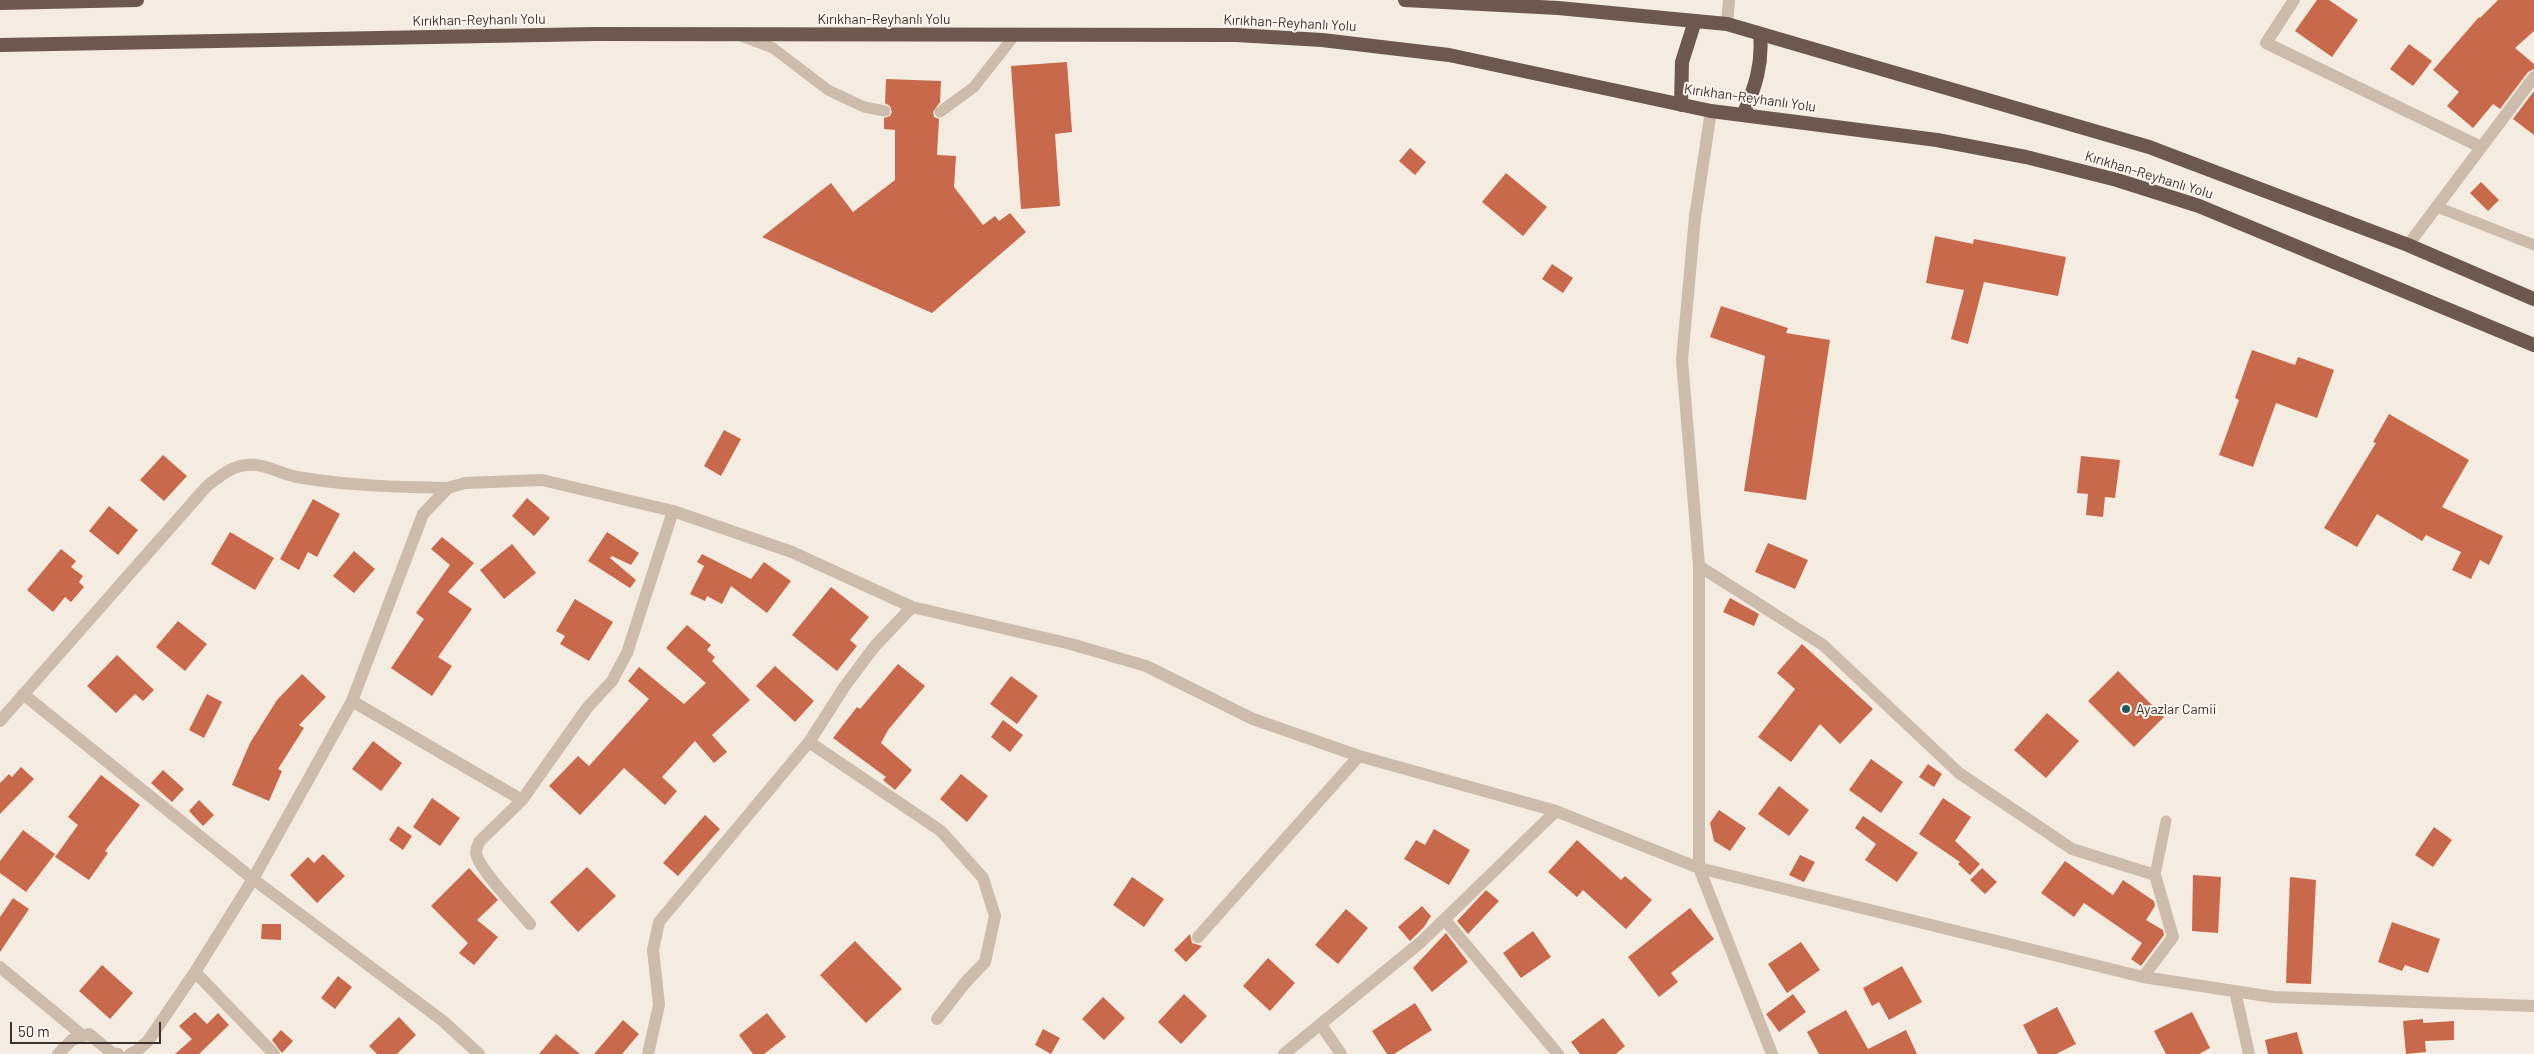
<!DOCTYPE html>
<html>
<head>
<meta charset="utf-8">
<style>
  body { margin:0 }
  #map { position:relative; width:2534px; height:1054px; overflow:hidden; background:#f4ebe1; font-family:Barlow,sans-serif }
  canvas { display:block }
  .scale { position:absolute; left:10px; top:1022px; width:151px; height:22px; box-sizing:border-box; border:2px solid #3b302b; border-top:0; padding-left:6px; font-size:15px; line-height:18px; white-space:nowrap; color:#3b302b; -webkit-text-stroke:4px #fbf5ee; paint-order:stroke }
</style>
</head>
<body>
<div id="map">
<canvas width="2534" height="1054"></canvas>
<div class="scale">50 m</div>
</div>
<script>
const context = document.querySelector('canvas').getContext('2d');
context.lineJoin = 'round';
function fill(path, color) {
  context.fillStyle = color;
  context.fill(path, 'evenodd');
}
function trace(path, color, width, dash) {
  context.strokeStyle = color;
  context.lineWidth = width;
  context.lineCap = dash ? 'butt' : 'round';
  context.setLineDash(dash || []);
  context.stroke(path);
}
function label(font, color, halo, rows, align = 'center') {
  context.font = font + ' Barlow,sans-serif';
  context.lineWidth = 4;
  context.setLineDash([]);
  context.textBaseline = 'middle';
  context.strokeStyle = halo;
  context.fillStyle = color;
  for (const [text, x, y, turn = 0] of rows) {
    context.save();
    context.translate(x, y);
    context.rotate((+turn || 0) * Math.PI / 180);
    context.textAlign = isNaN(turn) ? turn : align;
    if (halo) context.strokeText(text, 0, 0);
    context.fillText(text, 0, 0);
    context.restore();
  }
}
const building = new Path2D(`
  M2317,0H2329L2358,20L2332,57L2295,31Z
  M2498,0H2534V31L2515,48L2534,64V69L2528,72L2500,109L2493,104L2473,128L2447,106L2459,92L2433,70L2479,17L2480,18Z
  M2409,44L2432,61L2413,86L2390,69Z
  M1067,62L1072,132L1055,134L1060,206L1021,209L1011,66Z
  M886,79L941,81L940,102L933,112L934,117L939,119L937,155L956,156L954,187L983,225L995,216L999,221L1010,213L1026,232L932,313L762,237L831,183L853,212L895,180V130L884,129V118L890,116L892,112L890,106L885,103Z
  M2534,91V135L2513,119Z
  M1410,148L1426,162L1415,175L1399,161Z
  M1506,173L1547,207L1523,236L1482,202Z
  M2481,182L2499,200L2488,211L2470,193Z
  M1935,236L1973,244L1974,239L2066,257L2058,296L1984,282L1968,344L1951,339L1964,290L1926,283Z
  M1552,264L1573,278L1563,293L1542,279Z
  M1721,306L1788,328L1786,333L1830,340L1806,500L1744,491L1765,356L1710,337Z
  M2252,350L2295,365L2298,357L2334,370L2317,418L2276,403L2253,467L2219,455L2239,400L2235,398Z
  M2389,414L2469,460L2442,507L2503,536L2489,565L2480,560L2471,579L2452,570L2461,552L2426,535L2422,541L2377,514L2357,547L2324,528L2376,443L2373,442Z
  M724,430L741,439L721,476L704,466Z
  M163,455L187,476L164,501L140,480Z
  M2081,456L2120,460L2115,498L2105,497L2103,517L2086,515L2088,494L2077,493Z
  M527,498L550,518L534,536L512,516Z
  M313,499L340,514L317,557L308,552L299,570L280,559Z
  M109,506L138,530L118,555L89,531Z
  M230,532L274,558L255,590L211,564Z
  M607,532L639,553L631,565L612,556L610,558L636,580L630,588L588,561Z
  M442,537L474,563L448,592L472,609L438,657L452,666L432,696L391,668L424,619L416,613L450,565L431,549Z
  M1768,543L1808,560L1795,589L1755,572Z
  M512,544L536,573L504,599L480,570Z
  M61,549L76,561L71,567L83,576L79,582L84,587L71,602L65,597L53,612L27,590Z
  M354,551L375,569L354,593L333,576Z
  M702,554L751,579L764,562L791,581L767,613L731,586L722,604L707,596L705,601L690,594L704,566L697,562Z
  M831,587L869,617L850,640L857,646L837,671L792,635Z
  M1730,598L1759,614L1754,626L1723,612Z
  M575,599L613,622L589,661L560,644L565,636L556,631Z
  M178,621L207,644L185,671L156,647Z
  M687,625L711,645L707,650L715,657L712,661L750,700L712,735L727,752L714,763L695,741L662,777L677,791L665,805L624,768L580,815L549,786L578,756L589,766L649,699L628,681L639,667L684,704L706,683L666,648Z
  M1802,644L1873,709L1840,744L1820,724L1791,762L1758,737L1795,689L1777,673Z
  M117,655L154,690L143,701L135,694L116,713L87,686Z
  M898,664L925,686L888,730L881,743L912,770L895,790L883,780L886,777L833,738L857,707L860,709Z
  M775,666L814,701L795,722L756,686Z
  M2118,671L2164,717L2134,747L2088,701Z
  M302,674L326,697L299,725L304,728L278,769L282,771L269,801L232,785L250,743L277,700Z
  M1011,676L1038,696L1017,724L990,704Z
  M207,694L222,702L204,738L189,730Z
  M2047,713L2079,741L2046,778L2014,750Z
  M1003,720L1023,735L1010,752L991,737Z
  M373,741L402,763L381,791L352,769Z
  M1871,759L1903,782L1881,813L1849,790Z
  M1928,764L1942,774L1934,787L1919,777Z
  M21,767L34,779L0,814V783L9,774L12,777Z
  M163,770L184,789L172,802L151,783Z
  M961,774L988,796L967,822L940,799Z
  M101,775L140,805L105,851L108,853L89,880L55,857L78,825L68,817Z
  M1779,786L1809,810L1789,836L1758,814Z
  M432,798L460,818L440,846L413,827Z
  M1943,798L1971,817L1955,841L1980,864L1970,875L1958,864L1960,862L1919,834Z
  M199,800L214,815L203,826L189,811Z
  M1719,810L1746,828L1730,851L1714,841L1710,823Z
  M705,815L720,829L678,876L663,863Z
  M1863,816L1918,853L1897,882L1865,860L1876,844L1855,828Z
  M398,826L412,836L403,850L389,840Z
  M2434,827L2452,840L2433,867L2415,855Z
  M1434,829L1470,850L1449,885L1404,859L1416,840L1425,845Z
  M23,830L55,854L26,892L0,873V861Z
  M1577,840L1621,880L1625,876L1652,900L1626,929L1583,890L1577,897L1548,872Z
  M323,854L345,876L317,903L290,875L308,857L314,863Z
  M1800,855L1815,862L1804,882L1789,875Z
  M2065,861L2113,895L2123,880L2154,901L2155,906L2146,920L2163,930L2164,935L2141,966L2131,959L2142,943L2084,903L2074,917L2041,893Z
  M587,867L616,896L578,932L550,902Z
  M469,868L498,900L477,920L498,937L474,965L459,953L468,943L431,906Z
  M1982,868L1997,882L1985,894L1970,880Z
  M2193,875L2221,877L2218,933L2192,931Z
  M1132,877L1164,899L1144,927L1113,905Z
  M2290,877L2316,880L2311,984L2286,983Z
  M1486,890L1499,901L1468,934L1457,921Z
  M13,898L29,909L0,952V917Z
  M1422,906L1431,916L1424,927L1410,941L1398,927Z
  M1690,908L1714,939L1671,973L1678,982L1659,997L1628,957Z
  M1346,909L1368,928L1338,964L1315,945Z
  M2392,922L2440,939L2428,973L2405,965L2402,971L2378,962Z
  M262,924H281V940L261,939Z
  M1533,931L1551,957L1521,978L1503,953Z
  M1446,933L1468,962L1432,992L1413,968Z
  M1190,934L1192,943L1202,946L1186,962L1174,950Z
  M855,941L902,989L866,1023L820,975Z
  M1801,942L1820,970L1787,993L1768,964Z
  M1268,958L1295,983L1270,1011L1243,986Z
  M102,965L133,993L110,1019L79,991Z
  M1902,966L1922,1002L1889,1020L1879,1002L1872,1006L1863,988Z
  M338,976L352,987L335,1009L321,998Z
  M1184,994L1207,1016L1181,1044L1158,1022Z
  M1793,994L1806,1012L1779,1032L1766,1014Z
  M1103,997L1125,1018L1104,1040L1082,1019Z
  M1415,1003L1432,1030L1394,1054H1387L1372,1031Z
  M2057,1007L2076,1044L2056,1054H2038L2023,1025Z
  M1846,1010L1868,1049L1906,1030L1917,1054H1819L1807,1032Z
  M195,1012L207,1024L218,1013L229,1025L199,1054H175L192,1039L179,1026Z
  M2192,1012L2210,1048L2199,1054H2166L2154,1031Z
  M767,1013L786,1037L764,1054H753L739,1035Z
  M399,1017L416,1035L397,1054H377L369,1046Z
  M1603,1018L1625,1046L1616,1054H1580L1571,1042Z
  M2423,1019V1023L2454,1021V1040L2425,1041L2426,1052L2406,1054L2403,1021Z
  M623,1020L639,1034L622,1054H594Z
  M1043,1029L1060,1038L1051,1054L1035,1045Z
  M281,1030L293,1041L282,1053L272,1040Z
  M2297,1032L2303,1054H2268L2265,1040Z
  M556,1034L580,1054H539Z`);
const service = new Path2D(`
  M742,36L773,48L828,90L864,107L885,111
  M940,112L974,87L1014,36
  M2437,207L2534,245
  M2155,875L2166,821`);
const minor = new Path2D(`
  M2294,0L2266,43L2481,147
  M1727,24L1729,0
  M1711,111L1695,217L1682,360L1699,566V868L2143,977L2273,997L2534,1006
  M2408,245L2534,77
  M1699,566L1823,645L1959,773L2072,849L2155,875L2173,937L2143,977
  M23,694L253,879L443,1021L479,1054
  M352,701L522,800
  M0,721L207,486C219,477 231,466 247,465C267,463 283,476 303,478C352,486 399,487 448,488
  M809,742L941,831L983,878L995,916L985,962L965,983L937,1019
  M1445,920L1558,1054
  M530,924C518,909 479,870 476,853C476,848 478,846 479,842L522,800L587,708L612,681L627,653L673,511
  M1198,937L1359,756
  M0,967L82,1035
  M195,972L274,1054
  M2235,991L2249,1054
  M1321,1025L1341,1054
  M58,1054L72,1040L89,1034L112,1053L118,1054
  M130,1054L138,1050L148,1041L195,972L253,879L352,701L423,514L448,488L465,483L542,480L673,511L792,552L912,607L1071,644L1146,666L1253,719L1359,756L1556,811L1699,868L1772,1054
  M648,1054L659,1005L653,950L659,922L809,742L845,686L874,647L912,607
  M1284,1054L1421,942L1556,811`);
const trunk = new Path2D(`
  M1405,0L1558,8L1727,24L2149,147L2408,245L2534,299
  M0,3L137,0
  M0,45L595,34L1236,35L1322,40L1449,55L1711,111L1937,140L2026,157L2117,180L2199,206L2534,345
  M1681,105L1682,62L1695,21
  M1743,115C1755,88 1763,64 1760,34`);
const markers = [
  [2126,709,5,"#1f5a5e"]
];
const streetNames = [
  ["Kırıkhan-Reyhanlı Yolu",884,19],
  ["Kırıkhan-Reyhanlı Yolu",479,20,-1],
  ["Kırıkhan-Reyhanlı Yolu",1290,23,3],
  ["Kırıkhan-Reyhanlı Yolu",1750,98,8],
  ["Kırıkhan-Reyhanlı Yolu",2149,175,17]
];
const poiNames = [
  ["Ayazlar Camii",2136,709]
];
fill(building, '#c8694b');
trace(service, '#cdbbac', 11);
trace(minor, '#cdbbac', 12);
trace(trunk, '#6c584f', 14);
for (const [x, y, r, color] of markers) {
  const dot = new Path2D();
  dot.arc(x, y, r, 0, 2 * Math.PI);
  context.fillStyle = color;
  context.fill(dot);
  trace(dot, '#fbf5ee', 2);
}
label('14px', '#3b302b', '#fbf5ee', streetNames);
label('14px', '#3b302b', '#fbf5ee', poiNames, 'left');
</script>
</body>
</html>
